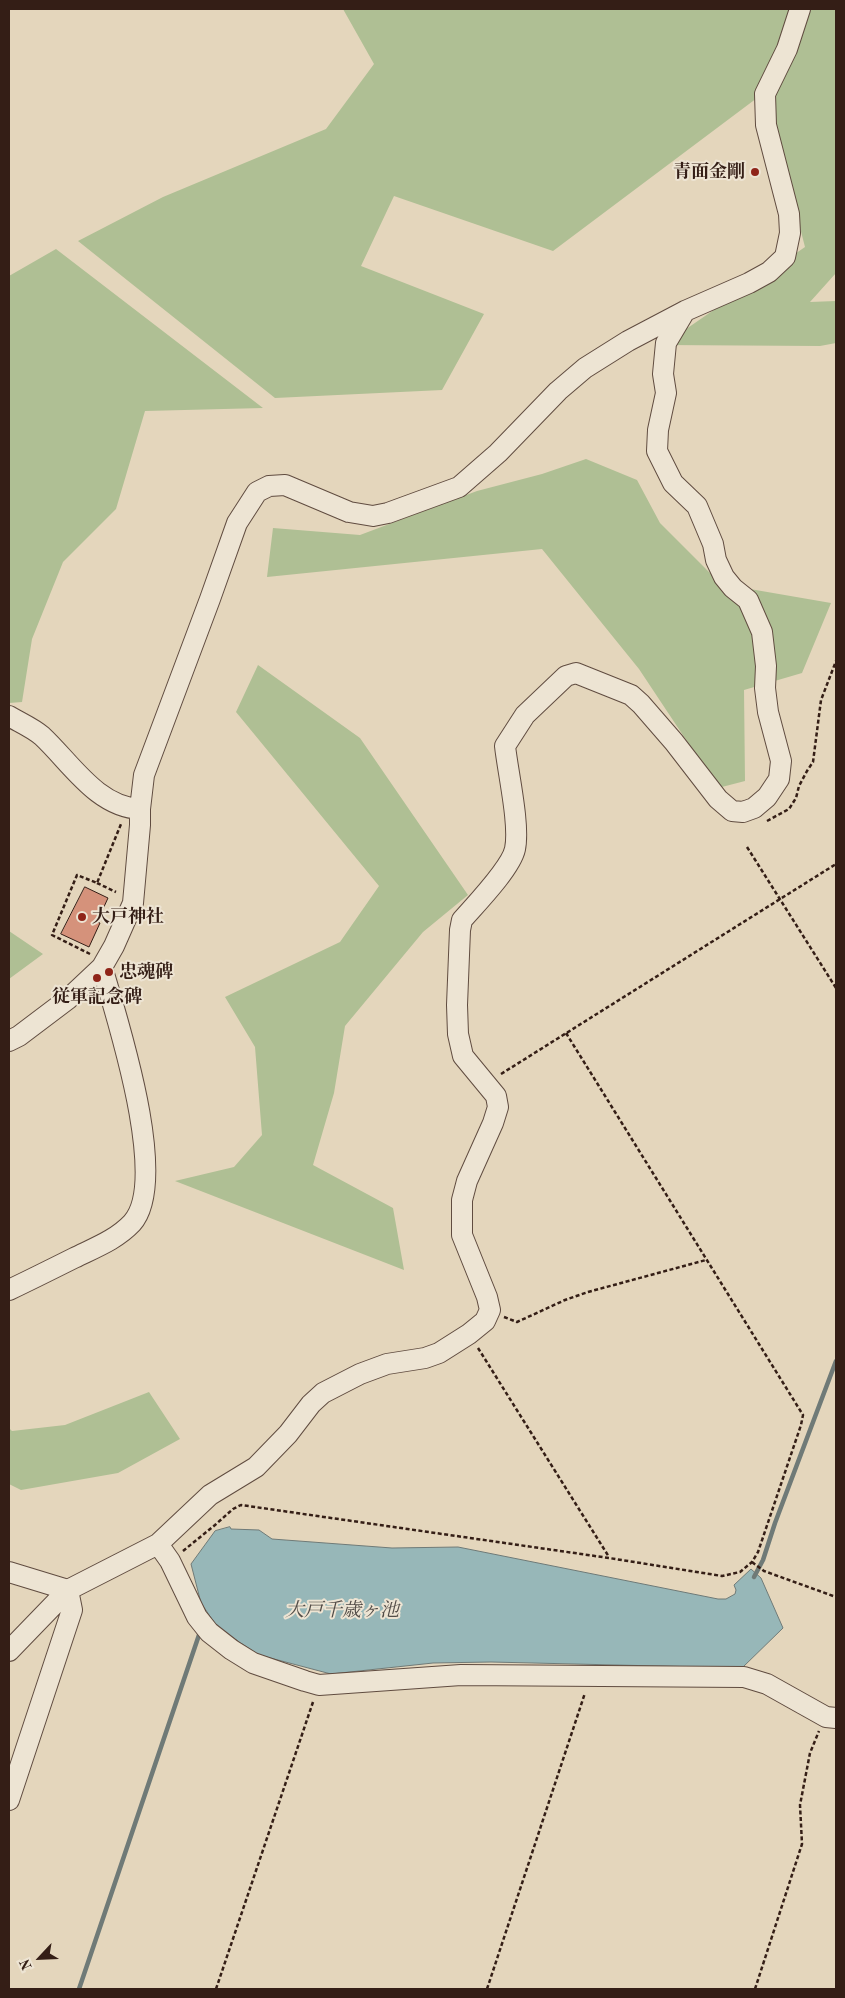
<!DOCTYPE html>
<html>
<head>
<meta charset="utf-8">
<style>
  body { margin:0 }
  #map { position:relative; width:845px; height:1998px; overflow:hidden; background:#e4d6bc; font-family:"Old Standard TT",serif }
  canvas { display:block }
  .frame { position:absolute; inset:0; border:10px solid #341e16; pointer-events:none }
  .north { position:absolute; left:15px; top:1933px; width:50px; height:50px; -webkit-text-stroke:4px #ede4d3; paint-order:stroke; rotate:245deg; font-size:14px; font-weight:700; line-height:20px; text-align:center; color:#341e16 }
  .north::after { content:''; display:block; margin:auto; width:18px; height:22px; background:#341e16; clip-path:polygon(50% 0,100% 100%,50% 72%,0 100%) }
</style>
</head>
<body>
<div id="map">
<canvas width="845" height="1998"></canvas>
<div class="frame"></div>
<div class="north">N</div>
</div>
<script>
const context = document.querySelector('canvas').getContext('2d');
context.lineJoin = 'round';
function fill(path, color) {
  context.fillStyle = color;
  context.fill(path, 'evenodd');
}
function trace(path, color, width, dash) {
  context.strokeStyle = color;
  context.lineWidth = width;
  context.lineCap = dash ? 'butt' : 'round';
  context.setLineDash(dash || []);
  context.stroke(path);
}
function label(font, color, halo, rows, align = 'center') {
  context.font = font + ' "Old Standard TT","Noto Serif JP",serif';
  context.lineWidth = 4;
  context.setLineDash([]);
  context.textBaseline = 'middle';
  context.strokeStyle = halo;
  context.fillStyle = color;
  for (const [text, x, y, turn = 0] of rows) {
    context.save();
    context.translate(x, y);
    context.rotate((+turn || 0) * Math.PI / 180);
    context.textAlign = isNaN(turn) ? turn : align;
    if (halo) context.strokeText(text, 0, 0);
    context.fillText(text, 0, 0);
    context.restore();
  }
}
const green = new Path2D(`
  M343,9H836V273L810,302L836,301V343L820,346L663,345L805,247L765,92L553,251L394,196L361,266L484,314L442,390L275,398L78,241L163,197L326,129L374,64Z
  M56,249L263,408L145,411L116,509L63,562L32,639L22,702L9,703V276Z
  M586,459L637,480L660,523L721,584L831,603L802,673L744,690L745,781L718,788L639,669L542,549L267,577L273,528L360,535L477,491L542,474Z
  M258,665L360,738L468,895L423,932L345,1026L334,1093L313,1165L393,1208L404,1270L175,1181L234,1167L262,1135L255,1047L225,997L340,942L379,886L236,712Z
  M9,931L43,954L9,979Z
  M149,1392L180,1439L118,1473L21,1490L9,1484V1428L12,1431L65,1425Z`);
const water = new Path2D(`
  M230,1527L231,1529L259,1530L272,1539L392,1548L458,1547L718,1599H726L735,1594L736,1590L734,1585L751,1569L761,1578L783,1628L742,1668L491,1662L433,1663L331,1674L259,1655L218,1628L201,1603L191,1564L215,1531Z`);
const stream = new Path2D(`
  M754,1577L763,1560L775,1523L836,1361
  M79,1989L200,1632`);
const building = new Path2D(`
  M85,887L108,898L97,922L100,923L89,947L61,934Z`);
const path = new Path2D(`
  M767,821L789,809L796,798L799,786L807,771L813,762L821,700L836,661
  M747,847L836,988
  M97,883L116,892
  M90,954L52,935L77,875L97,883L121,824
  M501,1074L836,864
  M504,1317L517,1322L565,1300L588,1292L706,1260
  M478,1348L609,1557
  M183,1551L215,1525L233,1509L241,1505L609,1558L722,1576L740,1572L752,1562L758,1552L801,1425L803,1415L566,1033
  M752,1562L764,1571L836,1597
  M216,1989L313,1702
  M487,1989L585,1693
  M755,1989L802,1844L800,1805L810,1753L819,1731`);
const minor = new Path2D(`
  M9,716C19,722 33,728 42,736C71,763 97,807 140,809
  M9,1041L19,1036L68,999L102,967L114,946L133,903L140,825V809L144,775L210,599L237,523L257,492L269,486L285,485L349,512L373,516L388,513L459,487L498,453L558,391L585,368L628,341L685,311L749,283L769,272L785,257L790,233L789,214L766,125L765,94L787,49L800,9
  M9,1290C30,1280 52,1269 74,1258C94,1248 116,1240 132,1223C170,1181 117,1019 102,967
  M158,1544L170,1561L197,1617L209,1632L232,1650L253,1663L305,1681L319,1685L461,1675L744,1677L767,1684L826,1717L836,1718
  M9,1572L68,1590
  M9,1651L68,1590L158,1544L210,1495L256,1467L288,1434L311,1404L323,1393L360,1374L387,1364L425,1358L439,1353L469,1334L485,1321L490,1310L487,1297L462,1235V1200L467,1181L493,1123L498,1107L496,1096L463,1056L458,1034L457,1005L460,930L462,920C476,904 511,868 515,849C520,825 508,773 505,746L525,715L566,676L576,673L631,695L641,704L674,742L718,799L732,811L743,812L754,808L767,797L779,779L781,761L768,712L765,688L766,666L762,632L748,600L733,588L724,577L716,560L713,544L697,506L673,483L657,451L658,430L666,393L663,374L666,343L685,311
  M9,1800L72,1610L68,1590`);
const markers = [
  [755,172,5,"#8f2418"],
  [82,917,5,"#8f2418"],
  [109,972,5,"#8f2418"],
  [97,978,5,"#8f2418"]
];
const poiNames = [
  ["青面金剛",745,172,"right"],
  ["大戸神社",92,917],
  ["忠魂碑",119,972],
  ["従軍記念碑",97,997,"center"]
];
const waterNames = [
  ["大戸千歳ヶ池",342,1611]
];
fill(green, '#afbf94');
fill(water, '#97b7b8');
trace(water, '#6f7a77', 1);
trace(stream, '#6f7a77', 4.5);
fill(building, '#d5927b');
trace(building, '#341e16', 1);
trace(minor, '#604c40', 22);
trace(path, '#341e16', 2.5, [4, 2.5]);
trace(minor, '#ede4d3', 20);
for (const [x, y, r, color] of markers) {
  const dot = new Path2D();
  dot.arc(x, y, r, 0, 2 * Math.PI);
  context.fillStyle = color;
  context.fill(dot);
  trace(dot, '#ede4d3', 2);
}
label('bold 18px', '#341e16', '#ede4d3', poiNames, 'left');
label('italic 19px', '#524c47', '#ede4d3', waterNames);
</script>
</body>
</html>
